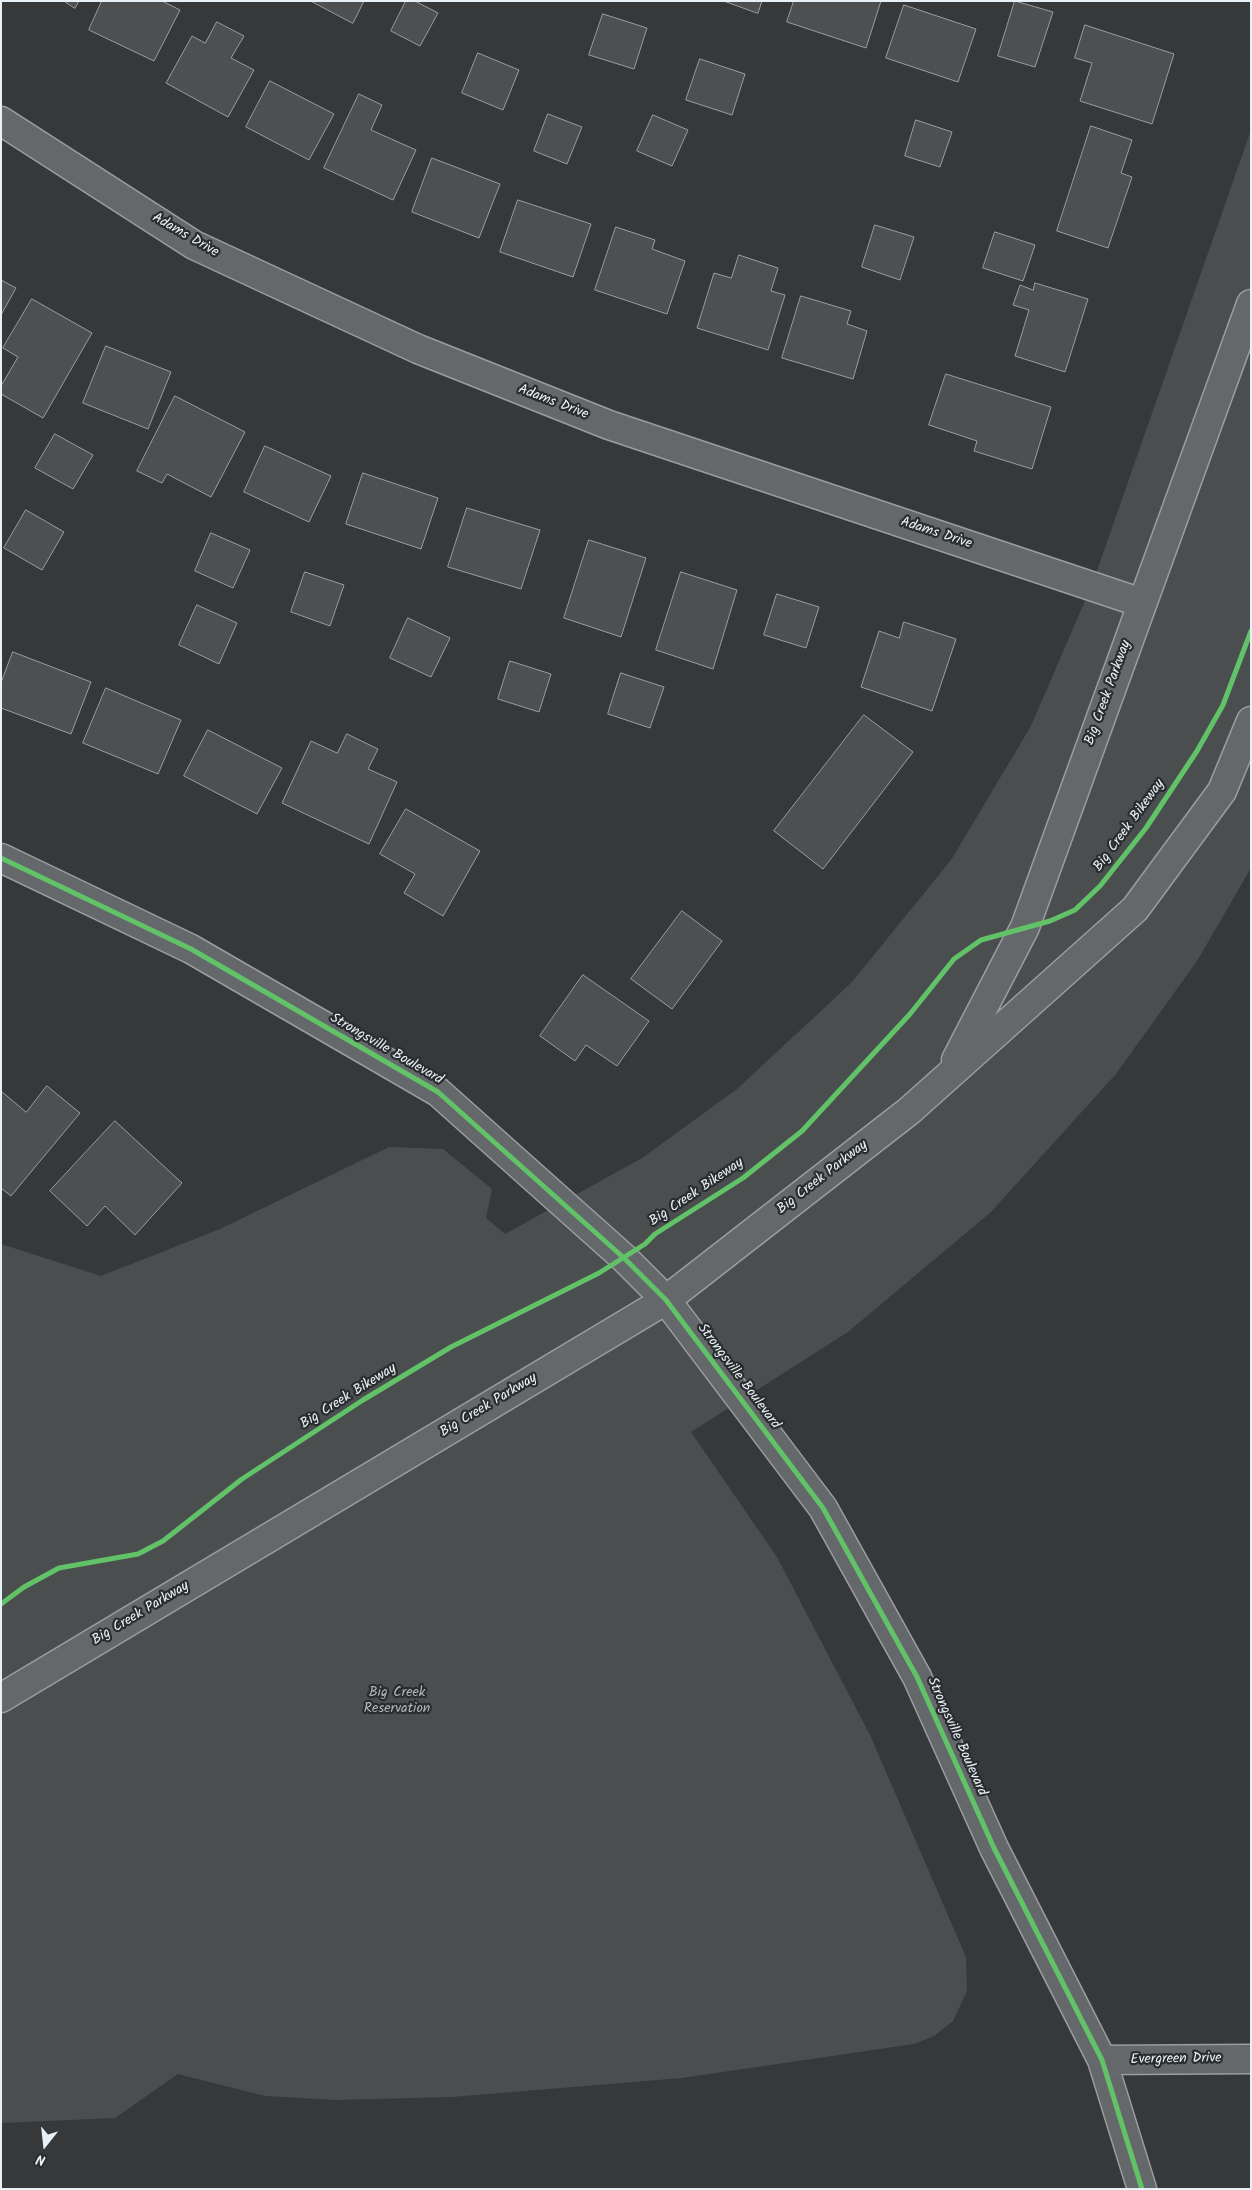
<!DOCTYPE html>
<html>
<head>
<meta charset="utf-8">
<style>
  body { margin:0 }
  #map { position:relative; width:1252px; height:2190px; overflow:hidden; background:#363839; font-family:Kalam,sans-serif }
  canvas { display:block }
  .frame { position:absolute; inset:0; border:2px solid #e8f1f8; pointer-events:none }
  .north { position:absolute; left:20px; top:2120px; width:50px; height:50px; -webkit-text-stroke:4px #2a2d2e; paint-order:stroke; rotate:196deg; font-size:14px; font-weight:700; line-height:20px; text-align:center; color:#e8f1f8 }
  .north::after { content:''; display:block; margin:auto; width:18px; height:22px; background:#e8f1f8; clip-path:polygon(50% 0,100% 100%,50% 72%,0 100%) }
</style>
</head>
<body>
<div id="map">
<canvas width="1252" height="2190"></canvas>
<div class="frame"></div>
<div class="north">N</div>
</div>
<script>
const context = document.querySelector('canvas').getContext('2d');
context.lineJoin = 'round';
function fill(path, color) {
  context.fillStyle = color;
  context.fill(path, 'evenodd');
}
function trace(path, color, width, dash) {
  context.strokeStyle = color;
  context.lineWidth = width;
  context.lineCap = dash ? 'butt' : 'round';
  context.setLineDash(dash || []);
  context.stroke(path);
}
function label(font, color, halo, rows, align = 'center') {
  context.font = font + ' Kalam,sans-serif';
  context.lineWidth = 4.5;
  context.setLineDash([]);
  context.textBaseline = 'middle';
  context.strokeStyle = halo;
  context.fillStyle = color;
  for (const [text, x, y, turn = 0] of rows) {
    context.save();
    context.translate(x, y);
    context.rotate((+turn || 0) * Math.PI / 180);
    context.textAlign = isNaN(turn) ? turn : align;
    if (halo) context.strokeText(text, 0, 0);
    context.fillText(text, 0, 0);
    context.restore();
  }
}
const green = new Path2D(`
  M1251,130V868L1197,961L1116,1074L991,1212L848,1332L691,1432L777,1557L870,1735L966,1957L967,1991L953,2021L934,2036L914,2044L682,2078L452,2097L336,2100L265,2096L178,2074L115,2118L1,2123V1244L101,1276L220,1229L389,1147L443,1149L492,1189L486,1218L505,1234L642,1158L737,1089L852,982L951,860L1031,726L1093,582Z`);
const building = new Path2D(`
  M64,1H79L75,8Z
  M102,1H162L180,10L154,61L89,30Z
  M311,1H364L353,23Z
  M406,1H415L438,13L420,46L391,31Z
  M724,1H762L758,13Z
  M794,1H881L866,48L787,22Z
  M1015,1L1053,12L1035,67L998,56Z
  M904,5L976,29L958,82L886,58Z
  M603,14L647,28L634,69L589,55Z
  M217,22L244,36L231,58L254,70L228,117L166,83L192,36L205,43Z
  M1085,25L1174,54L1152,124L1080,101L1092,63L1075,58Z
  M478,53L519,70L503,110L462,93Z
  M700,59L745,74L732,115L686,100Z
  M270,81L334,114L309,160L246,127Z
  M359,94L382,105L371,130L416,150L393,200L324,168Z
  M548,114L582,127L567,164L534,151Z
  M653,115L688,130L672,166L637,151Z
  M916,120L952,132L940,167L905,156Z
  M1091,126L1132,140L1121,173L1132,177L1108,248L1057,231Z
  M432,158L500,184L479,238L412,212Z
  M518,200L591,224L573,277L500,252Z
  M875,225L914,237L900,280L862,267Z
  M616,227L655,240L652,249L685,261L667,314L595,290Z
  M995,232L1035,245L1023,281L983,268Z
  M739,255L778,268L771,291L785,295L768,350L697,328L714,273L731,278Z
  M1,280L16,288L1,315Z
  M1035,283L1088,299L1065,372L1015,356L1029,310L1013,305L1020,285L1033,290Z
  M801,296L851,311L847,324L867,331L853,379L782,358Z
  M32,299L92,333L43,418L1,394V386L18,357L3,348Z
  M106,346L171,372L148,429L83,403Z
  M946,374L1051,407L1032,469L974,451L977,441L929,425Z
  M175,396L245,432L211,497L167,474L162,483L137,471Z
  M55,434L93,455L73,489L35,468Z
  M265,446L331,476L309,522L244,492Z
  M363,473L438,498L421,549L346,524Z
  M467,508L540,530L521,589L448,567Z
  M26,510L64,532L42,570L4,548Z
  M211,533L250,550L233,588L195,571Z
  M589,540L646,558L621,637L564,618Z
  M305,572L344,585L330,626L291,612Z
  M681,572L737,590L713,669L656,650Z
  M777,594L819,607L806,648L764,635Z
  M197,605L237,623L219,664L179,645Z
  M408,618L450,638L431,677L390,658Z
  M904,622L956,639L932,711L861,687L879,631L899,638Z
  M13,652L91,682L71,734L1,708V683Z
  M510,661L551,674L539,712L498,699Z
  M621,673L664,687L650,728L608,714Z
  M106,688L181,720L158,774L83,743Z
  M864,715L913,752L823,869L774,831Z
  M208,730L282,768L257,814L184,776Z
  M347,734L378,749L368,769L397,782L369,844L282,803L311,741L337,753Z
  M406,809L480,851L443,916L404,893L415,874L380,854Z
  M682,911L722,941L672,1009L631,979Z
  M583,975L649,1021L617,1066L586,1045L575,1061L540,1036Z
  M47,1086L80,1113L11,1196L1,1188V1091L26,1112Z
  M115,1121L182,1183L135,1235L105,1206L87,1226L50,1191Z`);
const minor = new Path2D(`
  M1,121L194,245L418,349L609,425L1142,603
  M1,858L191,949L438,1092L624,1258L666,1300L823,1508L917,1677L994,1848L1102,2060L1142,2189
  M956,1060L1025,927L1251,304
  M1,1698L666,1300L909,1111L1135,909L1222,791L1251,721
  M1102,2060L1251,2059`);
const cycleway = new Path2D(`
  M1,858L191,949L438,1092L624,1258L666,1300L823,1508L917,1677L994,1848L1102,2060L1142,2189
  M1,1604L24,1587L59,1568L138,1554L163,1541L242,1479L363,1400L451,1347L599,1273L645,1244L655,1234L743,1178L802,1131L910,1014L954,959L981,940L1050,921L1075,910L1100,886L1146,828L1197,751L1223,705L1251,631`);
const streetNames = [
  ["Adams Drive",185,236,30],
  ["Adams Drive",553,403,21],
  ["Adams Drive",936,534,18],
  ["Big Creek Parkway",1109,693,-70],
  ["Big Creek Bikeway",1130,826,-54],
  ["Strongsville Boulevard",386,1050,30],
  ["Big Creek Parkway",823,1178,-38],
  ["Big Creek Bikeway",697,1193,-34],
  ["Strongsville Boulevard",738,1377,53],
  ["Big Creek Bikeway",349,1397,-32],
  ["Big Creek Parkway",489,1406,-31],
  ["Big Creek Parkway",141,1614,-31],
  ["Strongsville Boulevard",956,1737,66],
  ["Evergreen Drive",1176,2060,-1]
];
const parkNames = [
  ["Big Creek",397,1694],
  ["Reservation",397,1710]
];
fill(green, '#4a4e4f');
fill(building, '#4e4f50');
trace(building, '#9b9d9f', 1);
trace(minor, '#9b9d9f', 31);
trace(minor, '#65686b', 28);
trace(cycleway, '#61c268', 5);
label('14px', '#e8f1f8', '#2a2d2e', streetNames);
label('14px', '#b2b9be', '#2a2d2e', parkNames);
</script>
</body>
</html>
